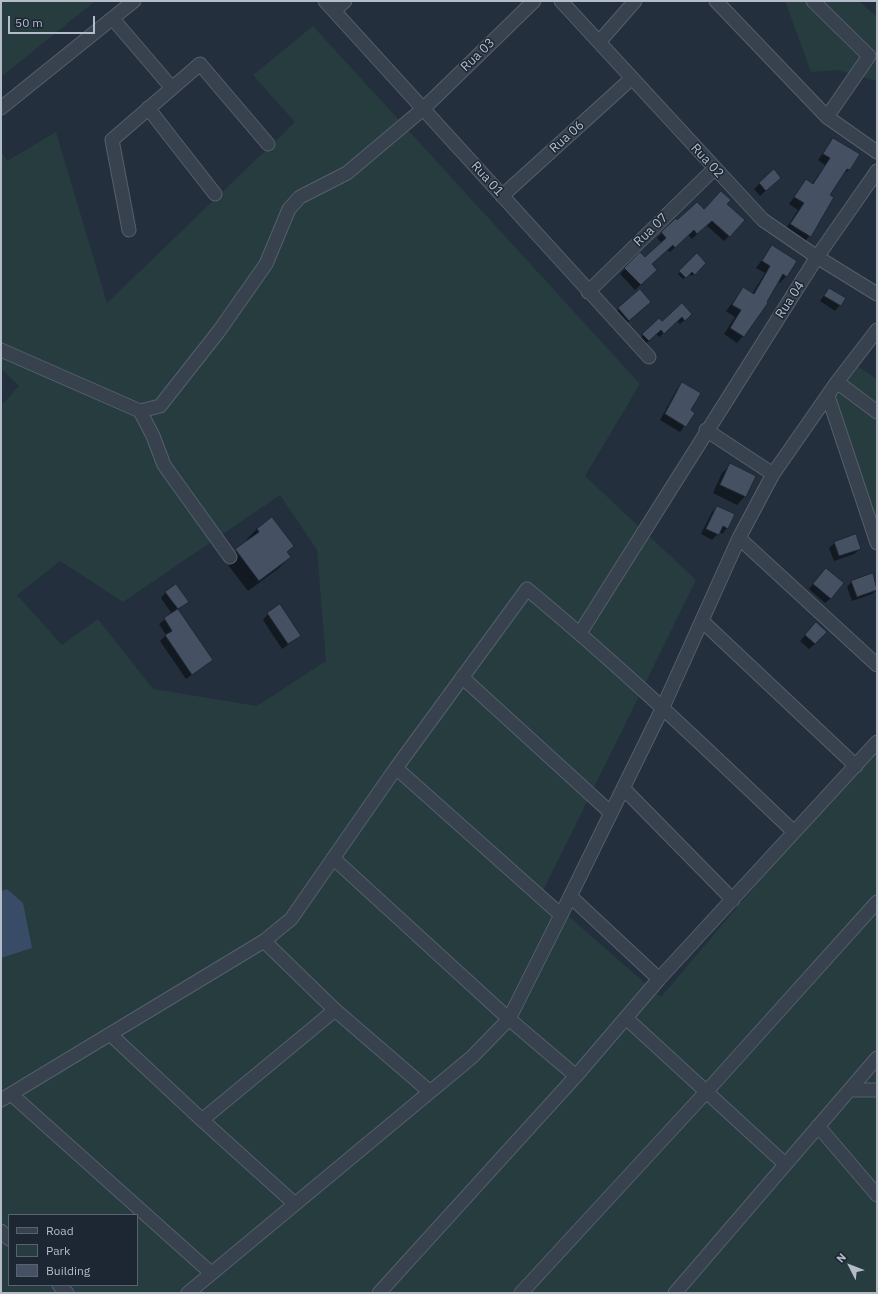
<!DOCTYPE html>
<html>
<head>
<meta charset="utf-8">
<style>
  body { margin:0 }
  #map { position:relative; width:878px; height:1294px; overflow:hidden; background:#242f3e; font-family:"IBM Plex Sans",sans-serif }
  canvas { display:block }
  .frame { position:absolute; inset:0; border:2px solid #b4bcc9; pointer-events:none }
  .legend { position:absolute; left:8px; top:1214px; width:130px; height:72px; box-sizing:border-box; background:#1d2633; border:1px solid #59626f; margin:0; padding:5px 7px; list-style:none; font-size:12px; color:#b4bcc9 }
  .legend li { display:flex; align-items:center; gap:8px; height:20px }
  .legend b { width:20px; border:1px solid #59626f }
  .north { position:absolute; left:830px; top:1246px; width:40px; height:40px; -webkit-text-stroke:3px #1d2633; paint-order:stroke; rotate:312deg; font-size:11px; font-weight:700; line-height:16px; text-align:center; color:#b4bcc9 }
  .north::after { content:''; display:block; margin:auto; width:14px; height:18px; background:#b4bcc9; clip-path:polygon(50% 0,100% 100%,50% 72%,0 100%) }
  .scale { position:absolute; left:8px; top:16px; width:87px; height:18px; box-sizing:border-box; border:2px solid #b4bcc9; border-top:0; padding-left:5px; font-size:12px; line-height:14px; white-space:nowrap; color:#b4bcc9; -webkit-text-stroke:3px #1d2633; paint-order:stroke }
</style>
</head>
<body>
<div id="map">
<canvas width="878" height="1294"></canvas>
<div class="frame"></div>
<ul class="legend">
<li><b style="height:5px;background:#38414e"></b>Road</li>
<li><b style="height:11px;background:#263c3f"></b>Park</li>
<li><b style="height:11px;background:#455162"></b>Building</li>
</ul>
<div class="north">N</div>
<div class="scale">50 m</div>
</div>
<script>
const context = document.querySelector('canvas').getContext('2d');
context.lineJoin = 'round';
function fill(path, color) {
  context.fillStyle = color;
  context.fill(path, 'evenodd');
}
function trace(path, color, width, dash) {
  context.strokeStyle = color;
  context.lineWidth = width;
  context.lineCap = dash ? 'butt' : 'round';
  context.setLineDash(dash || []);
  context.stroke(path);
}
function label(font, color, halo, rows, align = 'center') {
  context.font = font + ' "IBM Plex Sans",sans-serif';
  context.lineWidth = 3;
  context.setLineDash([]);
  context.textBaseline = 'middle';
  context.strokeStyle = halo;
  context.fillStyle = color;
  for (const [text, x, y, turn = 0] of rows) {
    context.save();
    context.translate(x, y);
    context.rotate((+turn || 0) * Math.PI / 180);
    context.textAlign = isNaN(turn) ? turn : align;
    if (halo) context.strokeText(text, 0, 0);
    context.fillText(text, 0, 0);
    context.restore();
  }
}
const green = new Path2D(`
  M1,1H95L1,77Z
  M785,1H859L877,17V81L837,70L811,72Z
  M313,26L640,384L585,476L696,580L542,893L661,997L877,742V1293H1V958L31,947L7,889L1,891V406L19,386L1,369V151L7,161L56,132L107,303L295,122L253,75ZM280,495L317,550L326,661L257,706L153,689L98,619L62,645L17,595L60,561L123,602ZM9,1215H137V1285H9Z
  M857,366L877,379V549L835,393Z`);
const water = new Path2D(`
  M7,889L23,903L32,948L1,958V891Z`);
const shadow = new Path2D(`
  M833,139L849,170L842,175L829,195L820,221L804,243L785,230L798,210L789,204L806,181L812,184L825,165L818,160Z
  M760,183H774L760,196L754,189Z
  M726,204L729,236L724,241L706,225L692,239L688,235L670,252L667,250L651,264L656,270L635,290L620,274L640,254L645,258L662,243L657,238L676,220L677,222L704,210Z
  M772,246L786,276L780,283L778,281L743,336L737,343L724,334L735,317L726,311L744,288L752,294L765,273L756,268Z
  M697,255L705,263L692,276L689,273L683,279L678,274Z
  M829,289L845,299L835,311L820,301Z
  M645,307L624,326L614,314L619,309Z
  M691,314L680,324L677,321L659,337L656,334L645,345L639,339L659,319L662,322Z
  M682,384L690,411L694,413L680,432L660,420L677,389Z
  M730,465L745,496L737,505L713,493L722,473Z
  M717,507L727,528L722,534L719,532L712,540L701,534L712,512Z
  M257,529L290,557L279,568L248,591L225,561L247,542L246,540Z
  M835,543L860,549L854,554L834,561L829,548Z
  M873,574L877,590L872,594L852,601L847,587L852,581Z
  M821,575L831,598L825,603L809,589Z
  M166,592L187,602L177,610L212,660L186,679L160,641L166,635L159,624L172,614L161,598Z
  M268,614L300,636L282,649L263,620Z
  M811,629L815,644L809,649L800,641Z`);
const building = new Path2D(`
  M833,138L860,154L850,170L847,169L830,195L834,197L811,237L790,224L804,203L794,197L806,179L813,184L830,158L823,154Z
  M774,169L781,178L766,191L759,183Z
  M721,191L731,200L727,204L745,220L730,237L712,221L697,234L694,230L675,248L673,245L652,264L657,270L641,285L624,268L640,252L645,257L666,238L661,232L676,218L677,220L697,202L704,209Z
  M772,245L797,261L787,277L783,274L767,302L768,303L744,337L730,328L741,310L732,305L743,287L754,294L770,266L762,261Z
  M697,253L706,263L695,275L692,272L686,278L679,271Z
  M829,288L846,298L841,306L824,296Z
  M640,289L651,302L629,321L618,308Z
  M682,303L692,314L685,321L682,317L664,334L661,330L649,341L642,334L659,318L662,321Z
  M682,382L701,393L691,410L695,413L686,427L665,414Z
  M730,463L756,476L746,497L720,485Z
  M717,506L735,514L728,529L723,526L719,535L706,529Z
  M272,517L294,546L287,552L291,557L259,581L235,549L259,532L257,529Z
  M856,534L861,549L839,556L834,542Z
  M826,568L844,583L831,599L813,584Z
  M873,573L877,590L857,597L851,581Z
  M176,584L189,602L178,609L165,592Z
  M280,604L301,636L288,644L267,613Z
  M178,609L213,660L192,675L165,635L172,631L164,618Z
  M816,622L827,632L815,644L805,635Z`);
const minor = new Path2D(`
  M325,1L649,357
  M561,1L763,220L817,257L877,294
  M716,1L827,117L877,152
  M813,1L869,56L827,117
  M334,11L345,1
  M113,19L172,88
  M600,41L635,1
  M1,108L134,1
  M148,108L215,194
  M502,196L632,78
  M129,230L112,140L200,64L268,144
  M588,292L714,169
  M1,350L140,411L160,406L219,331L266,264L289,209L300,197L347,173L423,109L534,1
  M837,382L877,412
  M828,396L877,543
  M140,411L153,436L164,465L230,557
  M706,430L773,474
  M739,538L877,665
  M702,621L856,766
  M580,633L817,257L877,171
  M462,677L611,813
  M396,768L561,915
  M624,789L733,900
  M333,858L509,1019L576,1076
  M570,896L659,979
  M264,941L335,1010L429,1091
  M626,1018L785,1164
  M110,1034L202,1120L295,1204
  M850,1090H877
  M11,1094L211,1273
  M1,1100L264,941L291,919L396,768L527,589C620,666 707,749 794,832
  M202,1120L335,1010
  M818,1126L877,1195
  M1,1231L9,1239
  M59,1285L67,1293
  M188,1293L472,1057L509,1019L561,915L663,707L739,538L773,474L837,382L877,330
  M379,1293L576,1076L659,979L877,742
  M521,1293L707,1091L877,902
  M675,1293L877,1058`);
const streetNames = [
  ["Rua 03",478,55,-44],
  ["Rua 06",567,137,-42],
  ["Rua 02",707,161,47],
  ["Rua 01",487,179,48],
  ["Rua 07",651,230,-44],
  ["Rua 04",790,300,-57]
];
fill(green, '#263c3f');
fill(water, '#394c67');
fill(shadow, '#0007');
fill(building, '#455162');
trace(building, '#1f2835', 1);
trace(minor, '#565f6c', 15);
trace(minor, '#38414e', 13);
label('13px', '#b4bcc9', '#1d2633', streetNames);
</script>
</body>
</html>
